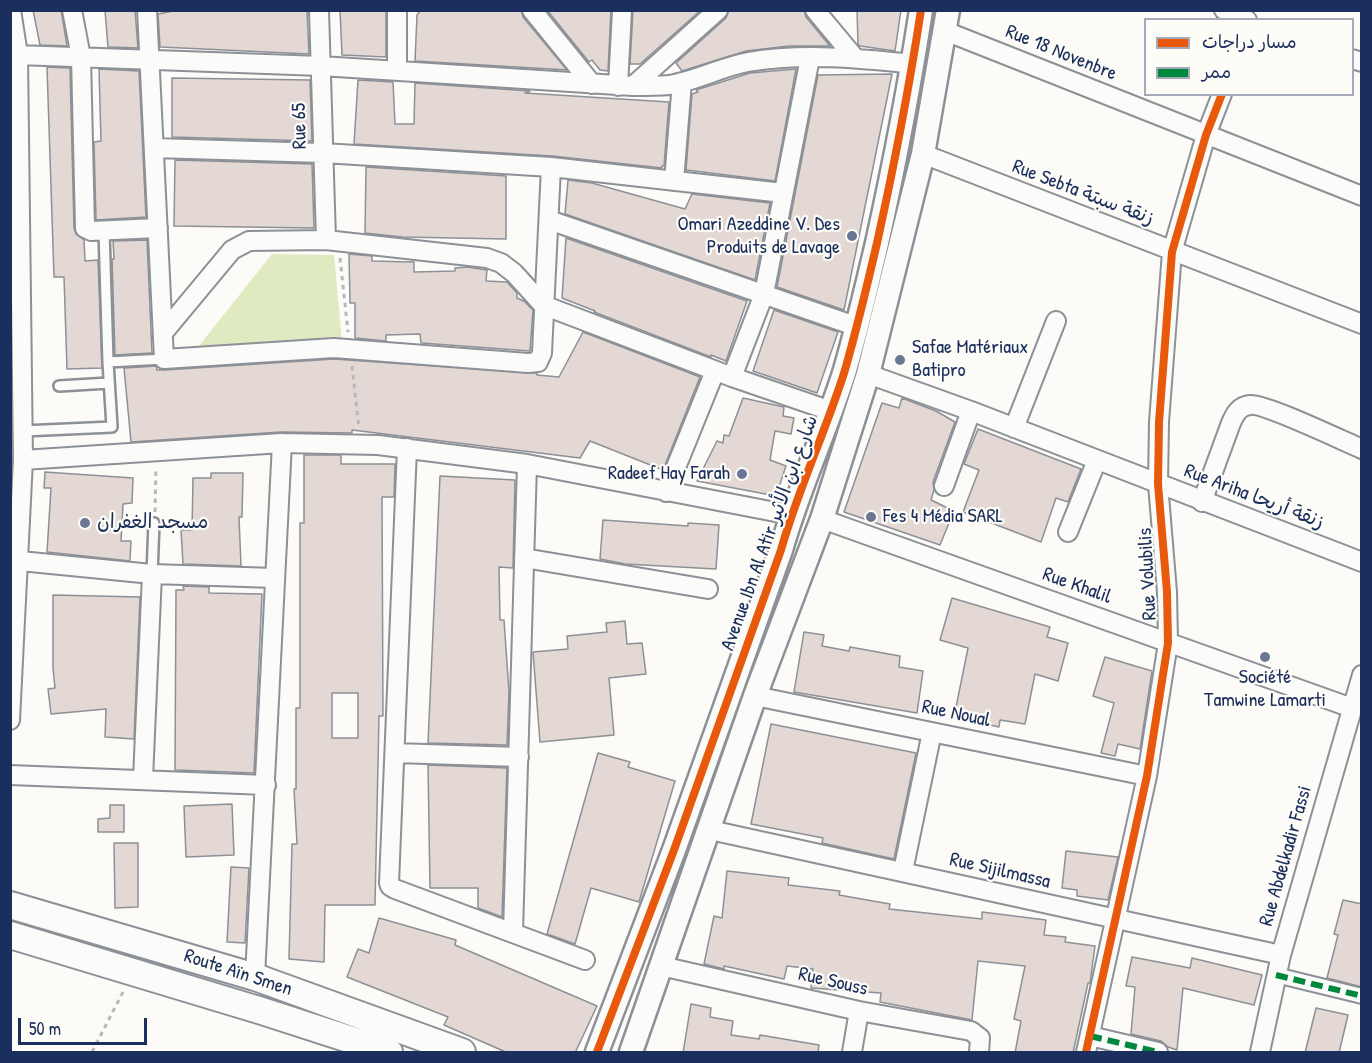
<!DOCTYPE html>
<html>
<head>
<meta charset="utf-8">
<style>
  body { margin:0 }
  #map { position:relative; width:1372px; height:1063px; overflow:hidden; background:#fcfbf8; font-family:"Patrick Hand","Playpen Sans Arabic",sans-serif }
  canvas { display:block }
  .frame { position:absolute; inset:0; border:12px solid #1b2f5e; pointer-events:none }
  .legend { position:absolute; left:1144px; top:18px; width:210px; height:78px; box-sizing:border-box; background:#fdfcf7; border:2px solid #a3aaba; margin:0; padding:8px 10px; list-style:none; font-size:18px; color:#1b2f5e }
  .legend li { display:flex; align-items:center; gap:12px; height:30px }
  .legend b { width:30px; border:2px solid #a3aaba }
  .scale { position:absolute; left:18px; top:1018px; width:129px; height:27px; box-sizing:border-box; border:3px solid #1b2f5e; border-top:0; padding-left:8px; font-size:18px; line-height:21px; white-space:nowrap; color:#1b2f5e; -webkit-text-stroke:4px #fdfcf7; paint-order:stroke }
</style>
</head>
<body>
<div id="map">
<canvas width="1372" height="1063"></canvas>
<div class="frame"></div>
<ul class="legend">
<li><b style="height:8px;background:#e8590c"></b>مسار دراجات</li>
<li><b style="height:8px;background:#00873e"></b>ممر</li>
</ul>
<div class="scale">50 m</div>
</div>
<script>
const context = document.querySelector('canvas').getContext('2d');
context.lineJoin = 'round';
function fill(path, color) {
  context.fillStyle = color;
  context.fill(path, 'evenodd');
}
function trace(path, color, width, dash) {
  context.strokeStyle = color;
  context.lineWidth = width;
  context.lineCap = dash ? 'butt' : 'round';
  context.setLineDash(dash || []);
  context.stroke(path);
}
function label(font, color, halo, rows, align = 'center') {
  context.font = font + ' "Patrick Hand","Playpen Sans Arabic",sans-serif';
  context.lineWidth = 4.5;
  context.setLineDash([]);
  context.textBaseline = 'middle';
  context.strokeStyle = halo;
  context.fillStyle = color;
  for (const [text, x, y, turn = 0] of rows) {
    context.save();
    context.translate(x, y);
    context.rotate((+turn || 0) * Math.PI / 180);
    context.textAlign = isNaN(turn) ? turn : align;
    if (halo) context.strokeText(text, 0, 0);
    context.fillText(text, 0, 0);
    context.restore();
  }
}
const green = new Path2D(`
  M272,254L334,255L342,342L198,347Z`);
const building = new Path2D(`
  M33,10H61L67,46L40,45Z
  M105,10H135L138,48L108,47Z
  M178,10H307L309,54L160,47L158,14Z
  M340,10H386V57L342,55Z
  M421,10H521L523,17L567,70L415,61L417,15Z
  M547,10H611L608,71L600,70L592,60L589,62Z
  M633,10H701L640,64H630Z
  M729,10H804L806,17L830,46H789L746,51L682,71L676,63L726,18Z
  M857,10H901L895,51L860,46L858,44Z
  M47,67L70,68L74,228L76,234L84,240L85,261L98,260L102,368L67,369L64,277H54Z
  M99,69L139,71L146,217L96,220L94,142L101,141Z
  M796,69L775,181L686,170L692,94L698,92L696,90L750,73Z
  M892,74L844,310L777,287L818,75Z
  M172,78L310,80L312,141L172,137Z
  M358,80L393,82L395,124H414L415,83L530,91L525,93L669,102L664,166H662V168L552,156L354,144Z
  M175,160L312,164L314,228L174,226Z
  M366,167L506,176V239L402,237L365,233Z
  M568,180L592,183L685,209L692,194L770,203L755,280L565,214Z
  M566,238L747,301L726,361L711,355V357L594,312L595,311L562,298Z
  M147,240L152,353L115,355L112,259H114L113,241Z
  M349,254L372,256V261L414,262V272L455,271V268L467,267L487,270L486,281L507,282L517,293V298L524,301L533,310L530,351L421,343L420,334L386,335V341L355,338V303H350Z
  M774,310L838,332L817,393L753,371Z
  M583,332L700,377L663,470L590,441L580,458L352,430V433L281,432L131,442L124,368L156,366L157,370H165L334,359L537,373V375L559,377Z
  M743,398L784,407L783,416L794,418L791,434L775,431L770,460L786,466L776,496L697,481L717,441L723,443L724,435L729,436Z
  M902,398L936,411L955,422L933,482L934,490L931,500L954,511L940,545L844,512L882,403L899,408Z
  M978,429L1081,469L1068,502L1056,498L1041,542L963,512L979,470L964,464Z
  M304,455H341V464H395L394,497H382L383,716H379L375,905H325L324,962L289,959L292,844H297L294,789H296V708H300V523H304ZM332,693H358V738H332Z
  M45,472L133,478L132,503L123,504L121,541H131L130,561L47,552L51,488H44Z
  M211,473H243L242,517H239L241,566L183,564L181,530H192L193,478H211Z
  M440,476L515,480L513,568L499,567L500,620H504L509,692L507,745L428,743Z
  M603,520L688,526V523L719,525L716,569L625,564L600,559Z
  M183,586L209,587V593L262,594L254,773L175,770L176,590H184Z
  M53,595L140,597L134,739L105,737L106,709L51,714L48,689L55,688L53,668Z
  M952,598L1050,627L1047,637L1068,643L1058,681L1035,674L1025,724L1000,720L999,727L954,717L968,648L940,640Z
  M625,621L627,644L642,643L646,674L609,678L614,735L540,742L533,652L568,649L567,636L607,632L606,623Z
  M804,632L824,635L822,646L849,651L850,647L900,656L899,667L923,671L917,713L794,692Z
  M1105,657L1152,671L1140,749L1118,744L1115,756L1101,753L1114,703L1093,696Z
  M771,724L916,753L894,859L822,843L823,838L751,824Z
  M598,753L630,762L628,767L675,781L639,902L591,888L575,944L547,934Z
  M428,765L507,768L502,917L478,908V888H430Z
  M232,804L234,855L186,857L184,806Z
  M110,805H124V832H98V819L110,818Z
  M114,843H138V907L115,908Z
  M1066,851L1118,857L1108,900L1077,896V890L1062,888Z
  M231,867L249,868L245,943L227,942Z
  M727,871L789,878L788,885L840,891L839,895L890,904L889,909L982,919V912L1046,920L1044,935L1066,937L1065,942L1095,946L1090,983H1088L1073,1053H1015L1021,1021L1014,1019L1025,966L978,961L972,1020L880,1002L881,993L811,988L813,969L787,966L784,979L724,966V969L704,964L714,916L722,918Z
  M1343,900L1362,904V987L1327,978L1338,935L1334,934Z
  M379,918L456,940L455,945L597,1006L575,1053H508L444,1025L448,1017L347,977L358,949L369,953Z
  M1132,957L1190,968L1192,958L1262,975L1254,1005L1183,988L1177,1050L1168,1047L1161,1041L1131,1034L1135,987L1126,986Z
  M691,1004L711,1008L710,1017L733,1021L731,1035L759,1039L760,1035L819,1045L818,1053H683Z
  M1316,1008L1348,1015L1339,1053H1305Z`);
const path = new Path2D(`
  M340,258L348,332
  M352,366L359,428
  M155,512L156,467
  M92,1052L124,990`);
const service = new Path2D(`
  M104,231L108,362L164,359
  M59,386L109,383
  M23,431L112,427L108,362
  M152,574L154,523`);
const pedestrian = new Path2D(`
  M1276,975L1362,996`);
const minor = new Path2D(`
  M72,10L81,57L85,228L91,231L158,228
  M147,10L164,359L334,348L528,363L538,362L542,353L551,167
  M319,10L326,240
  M397,10V70
  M532,10L592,84
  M815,10L855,58
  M1224,10L1247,20
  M945,31L1362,196
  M18,55L321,66L633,86C645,86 658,86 669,85C696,81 721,67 748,62C802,53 859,58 913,64
  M1352,59L1362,62
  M618,86L622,10
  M633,86L718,10
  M154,148L323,153L551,167L783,193
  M923,154L1362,324
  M674,181L682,82
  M549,220L858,327
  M163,333L232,250L249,241L326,240L487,258L501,263L514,273L543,305L732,377L831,411
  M868,374L971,411L1362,562
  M732,377L764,294L810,58
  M1014,428L1056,321
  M407,448L389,883L390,886L395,889L585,960
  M23,460L282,443L378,445L527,464L791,515
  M944,486L971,411
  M666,492L715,371
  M1202,502L1231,423C1235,414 1239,406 1250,405C1264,403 1343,441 1362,449
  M822,519L1352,708
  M1068,532L1097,460
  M524,558L708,589
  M10,560L152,574L275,578
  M755,696L1147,776
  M10,720L23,460L18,55L11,10
  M395,753L519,757
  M10,775L266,785
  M143,779L152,574
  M710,830L1281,955
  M903,871L932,732
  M513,932L527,464
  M661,966L859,1011L971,1031L980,1038L979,1052
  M255,977L282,443
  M1090,1036L1158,1052
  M852,1052L859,1011
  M1086,1052L1147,776L1168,643L1167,592L1158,484L1159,422L1172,252L1206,135L1222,94
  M1260,1052L1281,955L1362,675`);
const tertiary = new Path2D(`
  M597,1052L674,850L781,550C798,489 826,431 845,370C857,328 867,286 877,243C894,166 909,89 921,10
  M631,1052L755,696L822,519L868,374L923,154L948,10`);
const secondary = new Path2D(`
  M10,905L255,977L462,1052
  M10,935L262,1011L389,1052`);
const quiet = new Path2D(`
  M1276,975L1362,996
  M1090,1036L1158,1052`);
const cycleway = new Path2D(`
  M597,1052L674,850L781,550C798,489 826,431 845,370C857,328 867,286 877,243C894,166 909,89 921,10
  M1086,1052L1147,776L1168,643L1167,592L1158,484L1159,422L1172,252L1206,135L1222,94`);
const markers = [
  [852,236,6,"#6a7694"],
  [900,360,6,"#6a7694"],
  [742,474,6,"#6a7694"],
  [871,517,6,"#6a7694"],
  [85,523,6,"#6a7694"],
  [1265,657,6,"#6a7694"]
];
const streetNames = [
  ["Rue 18 Novenbre",1061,53,22],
  ["Rue 65",300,126,-91],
  ["Rue Sebta زنقة سبتة",1083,193,21],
  ["Rue Ariha زنقة أريحا",1254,497,21],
  ["Avenue Ibn Al Atir شارع ابن الأثير",770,533,-70],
  ["Rue Volubilis",1148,574,-93],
  ["Rue Khalil",1077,586,20],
  ["Rue Noual",956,714,12],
  ["Rue Abdelkadir Fassi",1286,856,-74],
  ["Rue Sijilmassa",1000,871,13],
  ["Route Aïn Smen",238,973,18],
  ["Rue Souss",833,982,13]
];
const poiNames = [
  ["Omari Azeddine V. Des",840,225,"right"],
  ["Produits de Lavage",840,248,"right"],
  ["Safae Matériaux",912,348],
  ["Batipro",912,371],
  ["Radeef Hay Farah",730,474,"right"],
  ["Fes 4 Média SARL",883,517],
  ["مسجد الغفران",97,523],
  ["Société",1265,678,"center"],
  ["Tamwine Lamarti",1265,701,"center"]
];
fill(green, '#e0eac0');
fill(building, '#e3d8d3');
trace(building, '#8c9097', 1.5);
trace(service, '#8c9097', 14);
trace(pedestrian, '#8c9097', 18);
trace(minor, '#8c9097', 22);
trace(tertiary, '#8c9097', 27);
trace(secondary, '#8c9097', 30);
trace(path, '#b6b9bd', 3, [4.5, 4.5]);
trace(service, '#fbfbf9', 9);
trace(pedestrian, '#fbfbf9', 14);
trace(minor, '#fbfbf9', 18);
trace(tertiary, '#fbfbf9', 22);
trace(secondary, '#fbfbf9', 26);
trace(quiet, '#00873e', 6, [12, 6]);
trace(cycleway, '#e8590c', 8);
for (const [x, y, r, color] of markers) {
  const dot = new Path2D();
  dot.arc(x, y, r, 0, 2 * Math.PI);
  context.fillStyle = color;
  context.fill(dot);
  trace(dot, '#fdfcf7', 2);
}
label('20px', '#1b2f5e', '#fdfcf7', streetNames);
label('20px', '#1b2f5e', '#fdfcf7', poiNames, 'left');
</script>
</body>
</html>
